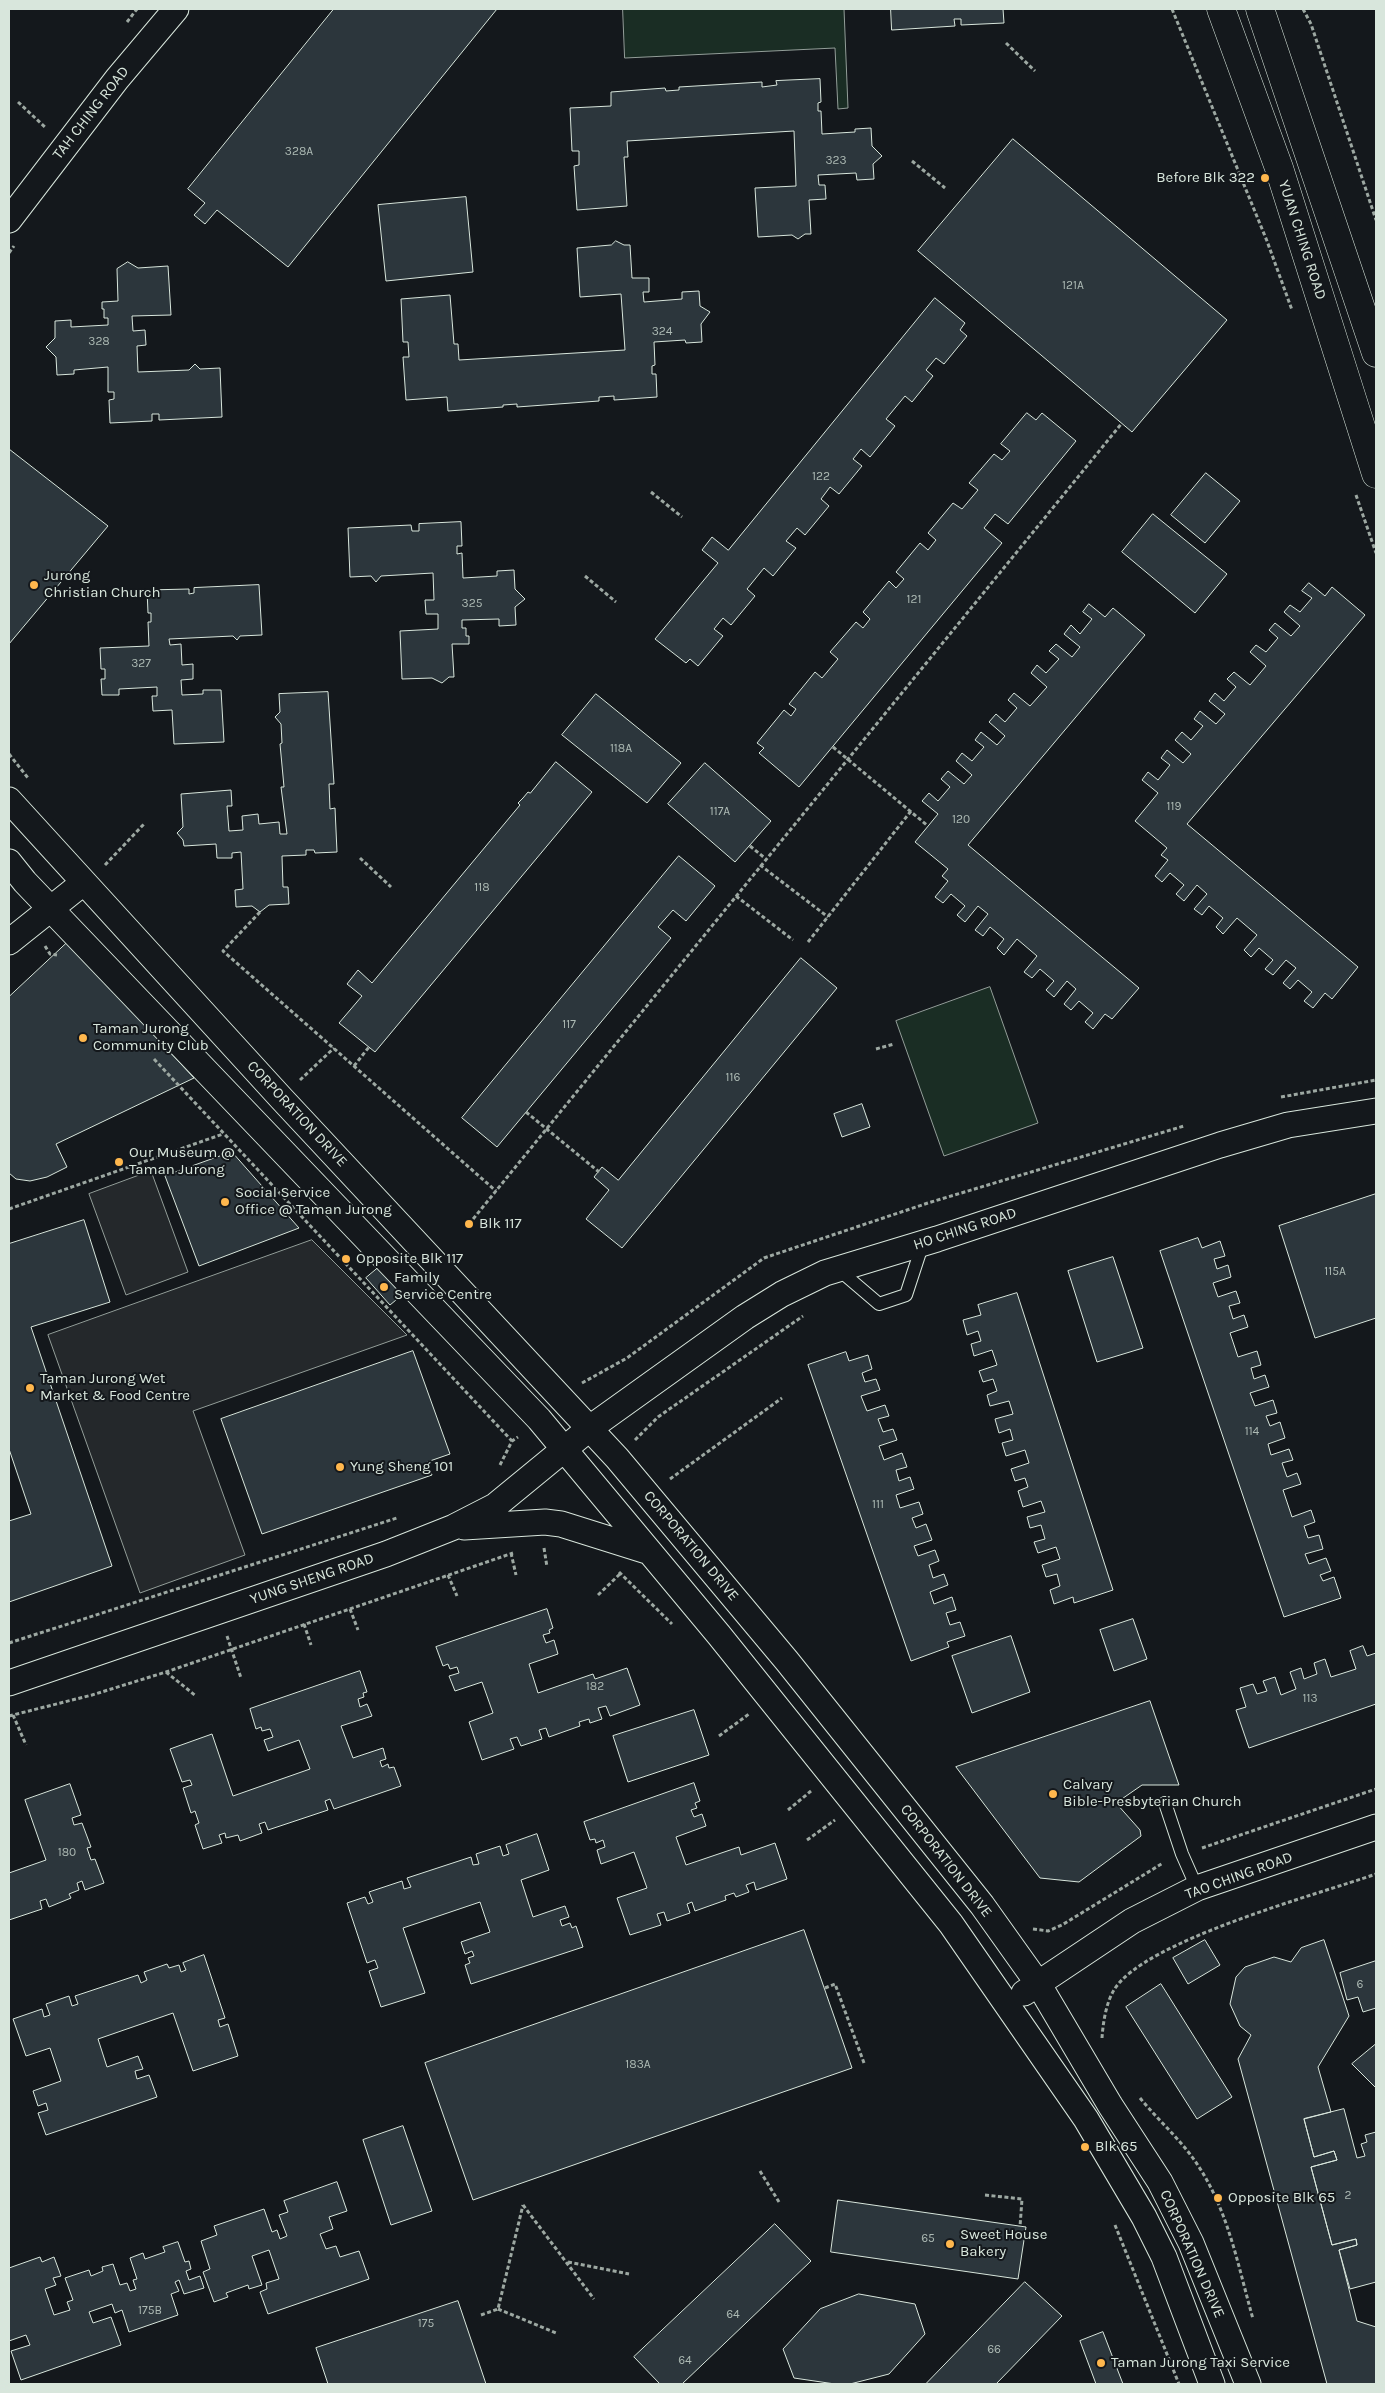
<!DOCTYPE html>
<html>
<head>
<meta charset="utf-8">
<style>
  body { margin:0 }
  #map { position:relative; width:1385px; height:2393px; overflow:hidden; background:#14181c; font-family:Karla,sans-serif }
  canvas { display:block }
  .frame { position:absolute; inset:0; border:10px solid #d8e6dc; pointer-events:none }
</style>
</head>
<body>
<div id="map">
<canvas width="1385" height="2393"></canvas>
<div class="frame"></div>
</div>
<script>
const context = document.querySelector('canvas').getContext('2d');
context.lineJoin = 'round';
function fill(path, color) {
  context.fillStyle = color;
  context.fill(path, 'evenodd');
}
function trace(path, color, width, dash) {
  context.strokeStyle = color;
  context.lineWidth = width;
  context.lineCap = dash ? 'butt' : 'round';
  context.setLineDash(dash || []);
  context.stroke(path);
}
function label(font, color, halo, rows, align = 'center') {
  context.font = font + ' Karla,sans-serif';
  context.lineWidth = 4;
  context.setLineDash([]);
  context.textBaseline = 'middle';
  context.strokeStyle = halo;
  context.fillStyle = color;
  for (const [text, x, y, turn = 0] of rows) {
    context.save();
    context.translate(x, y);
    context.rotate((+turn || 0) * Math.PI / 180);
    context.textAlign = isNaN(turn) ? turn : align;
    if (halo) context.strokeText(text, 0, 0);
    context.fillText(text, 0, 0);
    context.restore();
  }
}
const green = new Path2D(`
  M623,9H844L848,108L838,109L835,48L625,58Z
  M990,987L1038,1123L944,1156L896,1021Z`);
const parking = new Path2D(`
  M151,1171L188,1272L126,1295L89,1194Z
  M312,1240L407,1335L193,1411L245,1555L140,1593L48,1335Z`);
const building = new Path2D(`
  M334,9H497L288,267L217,210L205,224L194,215L205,203L188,189Z
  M891,9H1003L1004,23L961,25V19H954L955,26L892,30Z
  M820,79L821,102L818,103V111H821L822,134L855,132V129L871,128L872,146L882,156L873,164L874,179L857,180L856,173L818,175L819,185H825L826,199L809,200L811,234H805L798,239L792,235L758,237L755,188L796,186L794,131L627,141L628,157H624L627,206L577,210L574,166L579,165V151H572L570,108L611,106V92L665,88L666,91L679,90V87L762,82V87L777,85L776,81Z
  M1013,139L1227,320L1132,432L918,251Z
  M466,197L473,272L386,281L378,205Z
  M616,241L624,245H630L632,278H649V292H643L644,302L682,299V292L699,291L700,306L710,312L701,324L702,342L686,343L685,340L654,342L655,365L652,366V374H656L657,397L614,400V396L599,397V401L517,407V404L503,405V407L448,411L447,397L406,400L403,357H409L408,342H403L401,299L450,295L454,344H458L459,360L625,350L621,294L580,297L577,248L611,245Z
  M128,262L138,268L168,266L171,315L132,316L133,331L145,330L146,345L137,346L138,372L189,370L195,364L200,369L220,368L222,417L159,420V414H152V421L110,423L109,400L114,399V392H108V367L74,370V374L57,375L56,357L46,347L55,338V321L71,320V327L108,325V318H104V309H102V302L118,301L117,269Z
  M935,298L965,323L960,330L967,336L944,364L936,358L926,370L933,376L912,402L905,396L886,419L895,426L870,457L861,449L853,459L862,466L839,494L830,487L821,499L829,506L805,535L797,528L786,541L796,548L773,576L764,568L747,589L755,596L731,625L723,618L714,629L723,636L698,666L690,659L686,663L655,639L718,563L702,550L712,537L728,550Z
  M1027,413L1036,420L1042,413L1076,441L1008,524L995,514L984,528L1002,543L799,787L759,753L764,748L757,743L784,710L791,716L796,709L789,704L815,672L822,678L838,659L830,652L856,622L863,628L870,619L863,612L889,581L896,588L904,579L896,572L920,543L928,550L936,540L928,533L953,503L962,509L978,490L969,483L994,454L1002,460L1010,451L1001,444Z
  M9,449L108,526L9,644Z
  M1206,473L1240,501L1205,543L1171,515Z
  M1153,514L1227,574L1195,613L1122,552Z
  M461,522L462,546H457V554L462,553L463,578L497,576V571L514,570L515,589L525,599L515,607L516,625L499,626V619L462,620V628H466V636H469V644H452L454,677H449L442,683L432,678L402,679L400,631L438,629V614H426L425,600H434L433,573L381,576L376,582L371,576L350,577L348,528L411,525L412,531H419V524Z
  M1309,583L1325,596L1332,587L1365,615L1187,824L1358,967L1332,999L1325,993L1313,1008L1304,1001L1312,992L1298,980L1290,989L1283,983L1296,968L1286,960L1273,975L1265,969L1273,960L1259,948L1251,957L1244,950L1257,935L1237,918L1223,934L1216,927L1223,918L1209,906L1202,915L1194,909L1207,894L1197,885L1184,901L1176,894L1184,885L1170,873L1162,882L1155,876L1168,860L1161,855L1167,848L1135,821L1158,793L1142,780L1148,772L1158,780L1170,765L1161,758L1167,750L1183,763L1191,754L1175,740L1182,732L1191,740L1203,726L1194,719L1200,711L1216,724L1225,714L1209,701L1215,693L1224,701L1236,687L1227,679L1234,672L1250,685L1266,666L1250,652L1256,645L1266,652L1278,638L1269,630L1275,623L1291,636L1300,626L1284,612L1290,605L1300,612L1312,598L1302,591Z
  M259,585L262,635L240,636L237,640L233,636L169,639L170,645L181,644L182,665L193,664V679L181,680L182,695L203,694V690H221L224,742L174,744L172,710L153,711L152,696H157V687L119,689V695H102L101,679H105V669H101L100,648L149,646L148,622H151V613H148L147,590L189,589V594L194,593V588Z
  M1089,604L1105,617L1113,608L1145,635L968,845L1139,988L1112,1019L1105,1014L1093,1029L1085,1022L1093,1013L1079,1001L1071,1010L1064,1004L1076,989L1067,981L1054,997L1046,990L1054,981L1040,969L1032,978L1024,972L1037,956L1017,939L1004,955L997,948L1004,939L990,927L983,936L975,930L988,914L978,906L965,922L957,915L965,906L951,894L943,903L935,897L948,881L942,876L948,869L915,842L938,814L922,801L929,793L938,801L950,787L941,779L948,771L964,784L972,775L956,761L962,753L972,761L984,747L975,740L981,732L997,745L1005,736L989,722L996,714L1005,722L1017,708L1008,700L1014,693L1030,706L1047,687L1031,673L1037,665L1046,673L1059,659L1049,651L1056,644L1072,657L1080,647L1064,634L1071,625L1080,634L1092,619L1083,612Z
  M328,692L334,784H329L330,809L335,808L337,852L315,853L314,850H306V855L282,856L283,887H288L289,904L269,905L260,912L252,906L236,907L235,890L243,889L241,852L232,853V858H217L216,844L184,846L183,840L177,833L183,827L181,794L231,790L232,806H227L229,831L243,830L242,816L258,814L259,824L279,822L280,834H287L281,787H284L280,744L282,743L281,724L275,717L280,712L279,694Z
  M596,694L681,763L647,803L562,735Z
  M556,762L592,792L375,1052L339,1023L362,996L347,984L358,970L372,983L520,805L518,803L523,798L528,792L530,793Z
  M705,763L771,821L735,862L668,804Z
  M679,856L715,886L686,921L673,910L658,927L671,938L497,1147L462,1118Z
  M68,942L194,1078L56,1144L67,1167L47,1177L30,1181L16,1179L9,1173V997Z
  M801,958L837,988L622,1248L586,1219L609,1190L594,1177L602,1167L618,1180Z
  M862,1104L870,1127L842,1137L834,1114Z
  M232,1152L299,1228L199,1266L165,1176Z
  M1376,1194V1318L1315,1338L1279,1226Z
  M84,1220L110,1302L31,1327L112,1566L9,1602V1521L31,1514L9,1449V1244Z
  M1198,1238L1202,1248L1220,1241L1225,1256L1214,1259L1217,1269L1228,1265L1231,1277L1213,1283L1218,1297L1236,1291L1240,1303L1229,1306L1233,1319L1244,1315L1248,1327L1230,1333L1238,1357L1257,1351L1261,1365L1251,1368L1254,1379L1265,1375L1269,1387L1250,1393L1255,1406L1273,1400L1277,1413L1266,1416L1270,1426L1280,1422L1285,1438L1268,1444L1271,1455L1289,1449L1293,1460L1282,1463L1287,1477L1297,1473L1301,1484L1283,1490L1292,1517L1311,1510L1315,1522L1304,1526L1308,1538L1319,1535L1323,1549L1305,1554L1309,1564L1326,1558L1331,1571L1320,1575L1323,1581L1334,1577L1341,1598L1284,1617L1160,1251Z
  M1113,1257L1143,1348L1097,1362L1068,1271Z
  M378,1268L402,1295L390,1305L366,1278Z
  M1017,1293L1113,1590L1074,1603L1073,1597L1054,1604L1050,1590L1060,1586L1057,1574L1046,1577L1042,1565L1060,1559L1056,1547L1038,1553L1034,1542L1045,1539L1041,1525L1030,1528L1027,1517L1045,1512L1041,1501L1023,1507L1018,1491L1028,1487L1025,1478L1015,1481L1011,1469L1029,1463L1025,1450L1006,1456L1002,1443L1013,1440L1010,1429L999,1433L995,1419L1013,1414L1009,1401L990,1406L987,1395L997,1391L993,1379L983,1382L979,1371L997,1365L992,1350L974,1356L971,1344L981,1341L978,1331L967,1335L963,1320L981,1315L978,1305Z
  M413,1351L450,1454L427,1462L432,1475L262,1534L221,1419Z
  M846,1352L849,1361L868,1355L872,1369L862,1373L865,1382L876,1379L880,1390L861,1396L867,1411L885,1405L889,1416L878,1419L883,1432L893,1429L897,1440L879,1446L884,1460L902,1453L907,1467L896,1470L899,1481L910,1477L914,1489L896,1495L900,1508L919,1502L923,1514L912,1518L916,1528L926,1524L932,1540L914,1546L918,1556L935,1550L939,1561L929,1565L933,1578L944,1574L948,1585L930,1592L934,1604L952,1597L956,1610L946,1613L950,1625L960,1622L965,1636L947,1642L949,1647L911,1661L808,1365Z
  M547,1609L553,1628L549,1630L550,1633L543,1635L546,1643L554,1640L558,1654L529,1664L538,1693L593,1674L595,1679L627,1668L640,1705L610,1716L606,1706L598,1708L602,1719L590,1723L589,1719L579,1722L580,1726L549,1737L546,1728L539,1730L542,1739L521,1746L517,1737L510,1739L514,1749L482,1760L469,1722L493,1713L482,1682L455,1691L449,1676L459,1673L457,1667L450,1669L448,1664L443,1666L436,1647Z
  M1133,1619L1147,1659L1114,1671L1100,1630Z
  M1011,1636L1030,1692L972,1713L952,1656Z
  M1363,1646L1367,1656L1376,1653V1704L1249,1748L1236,1710L1246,1707L1240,1688L1253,1684L1257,1694L1267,1691L1263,1681L1275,1677L1281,1695L1296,1689L1290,1672L1301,1668L1304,1679L1317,1674L1314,1663L1325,1659L1331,1677L1356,1669L1350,1651Z
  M360,1671L367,1692L363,1693L364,1697L358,1699L360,1707L367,1704L372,1716L341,1726L353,1758L383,1748L386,1759L380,1761L382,1767L388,1764L389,1768L394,1767L401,1786L334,1809L330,1799L325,1801L328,1810L268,1830L265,1822L259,1824L262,1833L240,1841L238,1835L226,1838L225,1833L219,1835L222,1843L203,1849L195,1825L199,1823L195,1811L191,1813L183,1788L192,1785L190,1780L182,1782L170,1749L212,1734L233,1796L310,1769L299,1740L268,1751L264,1740L273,1737L270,1729L262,1731L261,1727L256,1729L250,1709Z
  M1150,1701L1179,1785H1142L1116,1803L1140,1830L1141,1836L1079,1882L1040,1878L956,1767Z
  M694,1710L709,1755L628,1782L613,1736Z
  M694,1783L700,1801L695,1803L697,1808L691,1810L694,1817L702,1814L706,1826L676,1837L686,1865L739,1847L741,1855L775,1843L787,1879L756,1890L754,1882L746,1885L749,1892L736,1897L734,1893L725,1896L726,1900L695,1911L692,1902L687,1904L690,1913L667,1921L664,1912L657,1914L661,1925L630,1935L617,1898L647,1888L634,1852L601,1864L597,1850L605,1847L603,1840L596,1843L595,1839L590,1840L584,1822Z
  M70,1784L81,1815L72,1818L74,1825L82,1823L91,1847L87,1848L91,1860L95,1859L104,1883L85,1890L82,1881L77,1883L79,1890L69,1894L71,1898L49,1907L46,1899L40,1901L42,1909L9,1920V1873L46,1860L25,1800Z
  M537,1834L549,1870L521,1880L533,1917L565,1906L569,1917L560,1920L562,1926L570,1923L572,1928L576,1926L583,1947L471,1984L465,1965L470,1963L468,1958L474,1956L472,1951L465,1954L461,1942L490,1932L480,1902L403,1928L425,1993L381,2007L369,1971L378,1968L375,1960L367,1963L347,1903L365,1897L368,1904L373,1902L369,1892L402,1881L404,1889L411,1887L407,1878L471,1857L473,1865L479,1864L476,1854L500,1846L503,1856L509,1854L506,1845Z
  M804,1930L852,2068L473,2200L425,2063Z
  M1205,1940L1220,1965L1188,1984L1173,1958Z
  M1324,1940L1349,2016L1318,2067L1331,2112L1304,2119L1314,2157L1334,2151L1337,2160L1311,2167L1332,2245L1356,2239L1357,2245L1339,2250L1357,2321L1376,2327V2384H1327L1238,2059L1251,2035L1240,2026L1230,2004L1236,1977L1245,1967L1274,1957L1291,1962L1301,1948Z
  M204,1955L225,2018L218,2020L220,2027L228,2024L238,2056L193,2071L173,2013L98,2039L107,2067L138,2056L143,2069L135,2071L137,2079L149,2075L157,2097L46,2135L38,2113L48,2110L46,2103L38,2106L33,2091L61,2081L50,2048L26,2056L13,2019L42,2009L44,2017L50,2015L46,2004L69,1996L72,2006L78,2004L75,1996L138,1975L141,1983L147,1980L144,1972L167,1964L169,1968L179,1965L181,1972L186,1970L183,1963Z
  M1376,1961V2008L1363,2012L1358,1997L1347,2000L1340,1973Z
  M1161,1984L1232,2097L1197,2119L1126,2007Z
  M1376,2044V2088L1352,2064Z
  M1344,2109L1357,2158L1365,2156L1361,2144L1367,2142L1365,2135L1376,2132V2282L1350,2289L1339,2250L1357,2245L1356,2239L1332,2245L1311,2167L1337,2160L1334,2151L1314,2157L1304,2119Z
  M403,2126L432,2211L391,2225L363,2140Z
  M337,2182L347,2211L329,2217L333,2229L320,2234L326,2249L336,2246L340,2257L359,2251L369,2279L268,2314L260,2292L267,2289L266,2283L279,2279L269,2250L252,2256L262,2285L249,2289L248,2285L226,2293L228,2297L214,2302L203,2272L210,2269L201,2241L217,2235L214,2226L264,2209L272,2232L277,2230L280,2239L287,2236L279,2215L288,2212L284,2201Z
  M838,2200L1026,2227L1018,2279L831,2252Z
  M775,2224L811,2261L682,2384H660L634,2357Z
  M178,2242L185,2262L189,2261L191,2269L186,2271L189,2280L200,2276L204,2288L184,2294L179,2280L175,2282L179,2291L171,2294L178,2315L129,2332L122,2310L115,2313L112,2304L89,2312L93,2323L111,2317L121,2345L21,2380L11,2351L30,2345L26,2335L9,2341V2268L40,2257L42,2262L54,2257L61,2276L53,2278L56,2285L45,2289L54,2315L70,2310L67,2302L73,2300L65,2278L89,2270L91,2276L103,2271L102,2267L113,2264L120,2285L127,2283L130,2291L136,2289L133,2280L137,2279L130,2258L143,2253L145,2259L165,2252L163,2247Z
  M1025,2282L1062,2316L996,2384H926Z
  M859,2294L915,2304L925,2334L889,2374L850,2384H835L794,2378L783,2349L820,2309Z
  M458,2301L486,2384H328L316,2348Z
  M1103,2332L1123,2384H1096L1080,2341Z`);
const path = new Path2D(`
  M1172,9L1267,241L1292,310
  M1303,9L1311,24L1376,220
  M127,22L137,9
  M1006,43L1035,71
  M18,102L46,128
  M912,161L945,188
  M9,253L14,246
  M651,492L682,517
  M1356,495L1376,553
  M585,576L616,602
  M833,747L928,826
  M9,754L28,778
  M750,846L766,859
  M360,858L391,887
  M105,865L144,824
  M760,865L828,917
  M736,896L793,940
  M260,912L223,951L496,1191
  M808,942L911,811
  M45,946L50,954L57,955
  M876,1049L894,1044
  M154,1059L512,1441
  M354,1066L369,1047
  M300,1080L334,1048
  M1281,1097L1376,1080
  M526,1112L599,1172
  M9,1209L223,1134
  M469,1224L1122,423
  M582,1383L627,1358L764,1258L928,1203L1184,1126
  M635,1440L658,1417L803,1316
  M500,1465L512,1441L518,1437
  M670,1479L782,1398
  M544,1548L547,1567
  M511,1553L516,1575
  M619,1572L672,1624
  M448,1575L457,1596
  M598,1595L621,1573
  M350,1609L358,1630
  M304,1624L311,1645
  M227,1636L241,1678
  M9,1643L397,1518
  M166,1672L196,1696
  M13,1715L26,1745
  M9,1716L92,1695L166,1672L513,1553
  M719,1736L749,1714
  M788,1810L811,1791
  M807,1840L835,1820
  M1202,1848L1376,1789
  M1033,1929L1048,1931L1062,1925L1163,1863
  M825,1988L835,1984L864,2063
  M1102,2038C1103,2023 1106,2003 1114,1990C1143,1941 1319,1894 1376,1874
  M1140,2098C1158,2120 1179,2138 1195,2161C1228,2208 1238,2266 1253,2319
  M760,2171L779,2202
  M985,2195L1022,2199L1020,2227
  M523,2205L594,2299
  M1115,2225L1179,2384
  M568,2262L629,2274
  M498,2309L556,2333
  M481,2315L498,2309L523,2205`);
const service = new Path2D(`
  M838,1269L879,1304L906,1295L923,1243
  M1165,1803L1182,1854L1197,1888`);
const minor = new Path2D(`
  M9,220L117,79L176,9
  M9,800L281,1098L617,1458L787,1661L982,1905L1039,1985L1110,2105L1160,2182L1191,2243L1248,2384
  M9,862L25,882L539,1419L719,1635L951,1924L1086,2119L1144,2217L1164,2257L1212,2384
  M9,942L83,883
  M464,1527L545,1522L561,1524L647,1551
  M9,1683L386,1554L454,1527L495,1506L590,1428L745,1317L782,1294L825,1273L937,1239L1220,1145L1288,1125L1376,1111
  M1024,1993L1132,1921L1197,1888L1376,1827`);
const tertiary = new Path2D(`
  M1221,9L1279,168L1376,474
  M1260,9L1376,353`);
const markers = [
  [1265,178,5,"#ffb74d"],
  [34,585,5,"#ffb74d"],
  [83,1038,5,"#ffb74d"],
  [119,1162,5,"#ffb74d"],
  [225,1202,5,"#ffb74d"],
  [469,1224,5,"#ffb74d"],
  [346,1259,5,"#ffb74d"],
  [384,1287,5,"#ffb74d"],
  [30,1388,5,"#ffb74d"],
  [340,1467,5,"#ffb74d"],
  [1053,1794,5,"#ffb74d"],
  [1085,2147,5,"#ffb74d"],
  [1218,2198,5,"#ffb74d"],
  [950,2244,5,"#ffb74d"],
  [1101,2363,5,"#ffb74d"]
];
const numberNames = [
  ["328A",299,152],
  ["323",836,161],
  ["121A",1073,286],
  ["324",662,332],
  ["328",99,342],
  ["122",821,477],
  ["121",914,600],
  ["325",472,604],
  ["327",141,664],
  ["118A",621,749],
  ["119",1174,807],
  ["117A",720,812],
  ["120",961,820],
  ["118",482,888],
  ["117",569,1025],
  ["116",733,1078],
  ["115A",1335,1272],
  ["114",1252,1432],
  ["111",878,1505],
  ["182",595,1687],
  ["113",1310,1699],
  ["180",67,1853],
  ["6",1360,1985],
  ["183A",638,2065],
  ["2",1348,2196],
  ["65",928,2239],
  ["175B",150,2311],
  ["64",733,2315],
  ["175",426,2324],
  ["66",994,2350],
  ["64",685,2361]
];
const streetNames = [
  ["TAH CHING ROAD",91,113,-52],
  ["YUAN CHING ROAD",1302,240,72],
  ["CORPORATION DRIVE",297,1114,47],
  ["HO CHING ROAD",965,1229,-18],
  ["CORPORATION DRIVE",691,1546,50],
  ["YUNG SHENG ROAD",312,1579,-19],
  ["CORPORATION DRIVE",946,1861,52],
  ["TAO CHING ROAD",1239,1876,-20],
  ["CORPORATION DRIVE",1192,2254,66]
];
const poiNames = [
  ["Before Blk 322",1255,178,"right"],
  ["Jurong",44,576],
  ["Christian Church",44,593],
  ["Taman Jurong",93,1029],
  ["Community Club",93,1046],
  ["Our Museum @",129,1153],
  ["Taman Jurong",129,1170],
  ["Social Service",235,1193],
  ["Office @ Taman Jurong",235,1210],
  ["Blk 117",479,1224],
  ["Opposite Blk 117",356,1259],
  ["Family",394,1278],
  ["Service Centre",394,1295],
  ["Taman Jurong Wet",40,1379],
  ["Market & Food Centre",40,1396],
  ["Yung Sheng 101",350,1467],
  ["Calvary",1063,1785],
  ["Bible-Presbyterian Church",1063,1802],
  ["Blk 65",1095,2147],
  ["Opposite Blk 65",1228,2198],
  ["Sweet House",960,2235],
  ["Bakery",960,2252],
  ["Taman Jurong Taxi Service",1111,2363]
];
fill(green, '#1a2d24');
trace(green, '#939e99', 1);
fill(parking, '#24282b');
trace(parking, '#939e99', 1);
fill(building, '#2c363c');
trace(building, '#d8e6dc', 1);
trace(service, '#d8e6dc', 14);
trace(minor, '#d8e6dc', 27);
trace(tertiary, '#d8e6dc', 29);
trace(path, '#9da8a2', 3, [4, 2.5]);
trace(service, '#14181c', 12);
trace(minor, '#14181c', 25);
trace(tertiary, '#14181c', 28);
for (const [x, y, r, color] of markers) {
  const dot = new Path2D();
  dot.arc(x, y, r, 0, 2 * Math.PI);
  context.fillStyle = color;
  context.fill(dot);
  trace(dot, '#14181c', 2);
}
label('12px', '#adbab4', null, numberNames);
label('15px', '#d8e6dc', '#14181c', streetNames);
label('15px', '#d8e6dc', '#14181c', poiNames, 'left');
</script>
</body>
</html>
